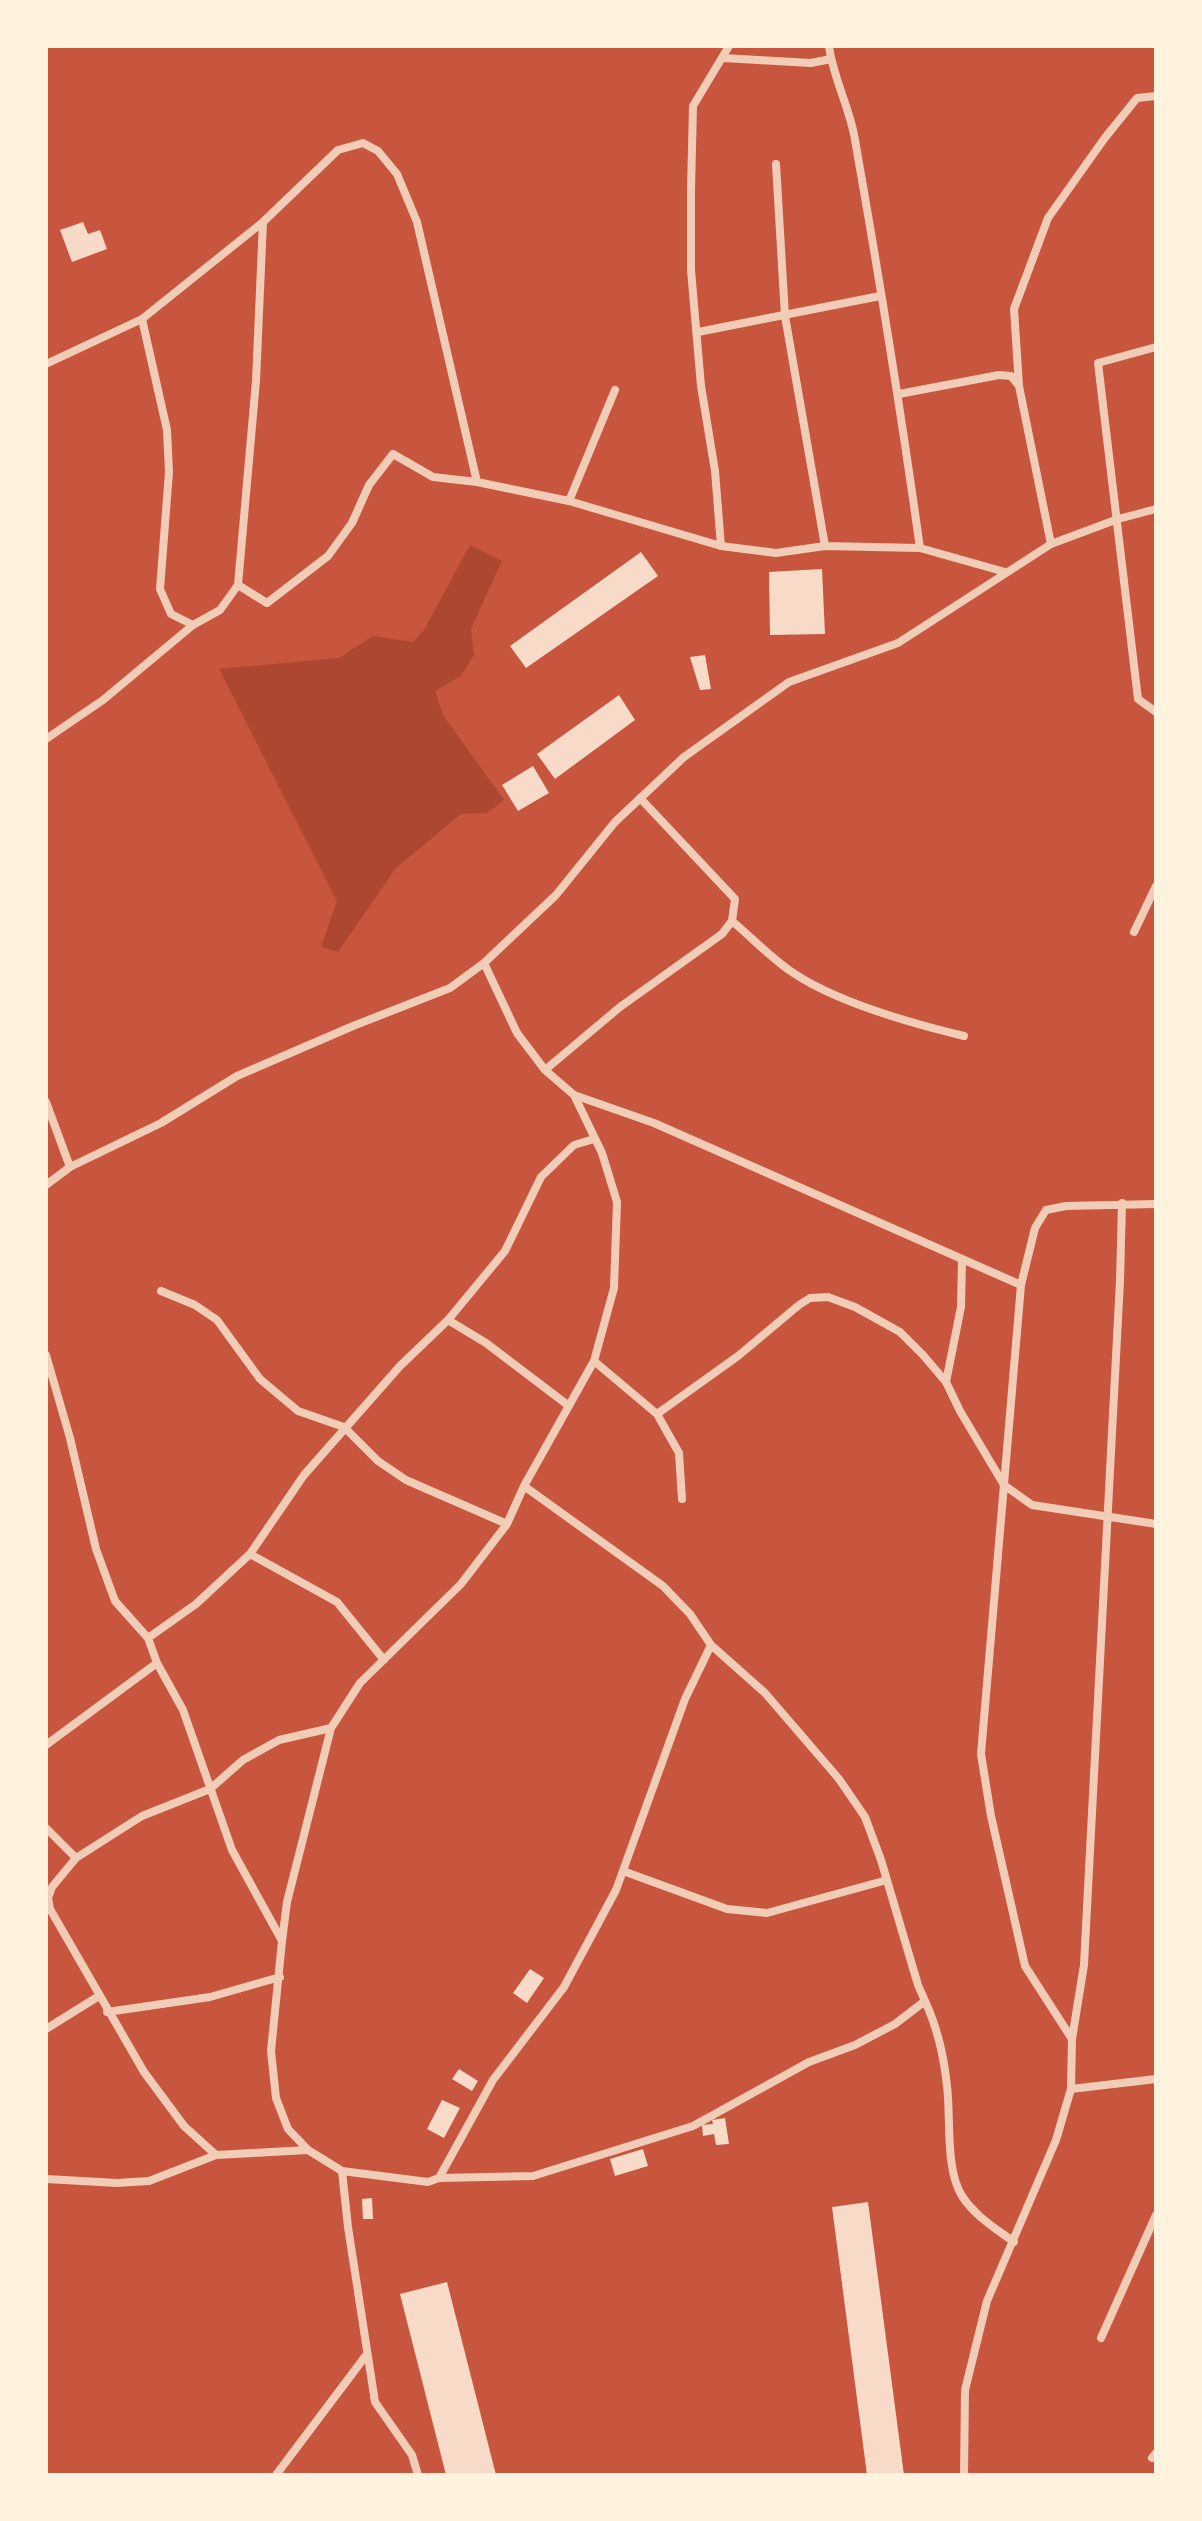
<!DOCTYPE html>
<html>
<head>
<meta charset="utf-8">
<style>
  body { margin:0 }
  #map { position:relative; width:1202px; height:2521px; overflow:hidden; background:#c8553d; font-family:Rubik,sans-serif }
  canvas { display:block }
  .frame { position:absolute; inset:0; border:48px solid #fff3e0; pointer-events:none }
</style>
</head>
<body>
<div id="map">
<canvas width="1202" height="2521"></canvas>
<div class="frame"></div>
</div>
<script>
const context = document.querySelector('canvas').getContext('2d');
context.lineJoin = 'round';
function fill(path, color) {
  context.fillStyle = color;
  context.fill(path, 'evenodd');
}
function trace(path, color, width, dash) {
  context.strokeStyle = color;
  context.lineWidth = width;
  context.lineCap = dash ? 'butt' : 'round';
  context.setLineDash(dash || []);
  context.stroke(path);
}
const green = new Path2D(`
  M470,545L502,561L471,629L474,655L461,676L435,691L443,715L504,800L487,813L461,814L396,868L338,952L321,947L337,901L219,669L339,658L373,636L413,642L424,630Z`);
const building = new Path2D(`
  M83,222L88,234L100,230L107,249L72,262L60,230Z
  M641,552L658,576L526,668L510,646Z
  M822,569L825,634L770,635L769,572Z
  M705,655L711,689L700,690L690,657Z
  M619,695L635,720L555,779L537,754Z
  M533,766L549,793L518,811L502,785Z
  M530,1969L544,1978L527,2003L513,1993Z
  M459,2069L478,2081L472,2091L452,2079Z
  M442,2100L460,2108L444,2138L427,2129Z
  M725,2118L729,2144L716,2145L714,2134L703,2136L702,2125L713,2124L712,2120Z
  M643,2149L648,2166L615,2176L610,2159Z
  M372,2198L373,2219H363L362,2199Z
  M868,2202L904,2475H867L832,2207Z
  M447,2282L496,2475H446L400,2294Z`);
const minor = new Path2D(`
  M829,46C833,78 850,108 855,140C879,276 901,412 920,548
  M723,58L811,63L831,59
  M776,164L785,316L825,546
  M142,319L167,430L169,472L160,589L171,614L193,625
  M698,332L880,296
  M1156,347L1098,363L1138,699L1156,712
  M46,364L142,319L263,222L338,150L363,143L378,151L397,174L417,222L477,482
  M1019,386L1014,309L1048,218L1104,139L1137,98L1156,96
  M899,394L999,375L1011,376L1019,386L1051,544
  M569,501L615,390
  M721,546L715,471L701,386L691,270V189L693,106L729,46
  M238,585L267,603L328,556L352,523L369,485L393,454L433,477L477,482L569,501L721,546L776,553L825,546L920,548L1005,572
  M46,739L103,700L193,625L220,610L238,585L256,381L263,222
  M732,921C751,937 769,956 789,970C834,1002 910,1023 964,1036
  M1134,932L1156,886
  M484,963L517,1033L545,1070L574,1095L654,1123L1021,1285
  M545,1070L620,1007L722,934L732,921L735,899L640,798
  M46,1102L70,1167
  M46,1185L70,1167L161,1123L237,1076L353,1026L450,988L484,963L556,895L615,822L684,757L789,682L898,643L1051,544L1118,519L1156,509
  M161,1291L195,1305L217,1320L260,1379L298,1411L344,1427L378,1461L406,1480L507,1524
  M448,1320L486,1343L569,1406
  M46,1355L70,1438L96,1549L115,1601L148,1638L157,1663L183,1710L232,1850L281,1939
  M594,1361L657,1414L679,1453L682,1499
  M946,1382L961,1307L962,1259
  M657,1414L738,1356L799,1305L810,1298L828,1297L855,1307L900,1332L923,1355L946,1382L960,1411L1004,1485L1032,1505L1156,1524
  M524,1486L663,1586L690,1614L711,1645L765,1693L839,1779L865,1817L881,1860L918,1985L925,2001L895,2024L855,2045L809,2062L693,2126L533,2176L439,2178L428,2182L342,2171L308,2150L288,2129L276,2098L271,2051L282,1941L287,1902L331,1728L360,1683L461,1584L507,1524L524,1486L594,1361L614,1288L617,1202L602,1153L574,1095
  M250,1554L337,1602L384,1660
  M148,1638L196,1604L250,1554L304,1475L400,1366L448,1320L505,1251L541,1177L574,1145L594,1139
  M46,1745L157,1663
  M46,1828L76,1858
  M623,1871L727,1909L767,1913L887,1880
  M925,2001C937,2027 944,2057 947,2086C951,2117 945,2169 962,2196C975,2216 995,2228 1014,2242
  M107,2012L210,1997L280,1977
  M46,2029L99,1996
  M1072,2039L1025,1966L991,1816L981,1754L1021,1285L1035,1228L1046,1210L1066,1206L1156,1204
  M1071,2089L1072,2039L1084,1965L1120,1281L1122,1203
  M216,2155L184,2126L144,2072L50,1909L48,1898L52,1887L76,1858L142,1816L210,1789L243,1760L279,1740L331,1728
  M342,2171L348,2227L375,2402L412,2455L418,2475
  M439,2178L493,2080L564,1987L616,1890L685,1699L711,1645
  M46,2179L117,2183L149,2181L216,2155L308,2150
  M1101,2338L1156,2215
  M1152,2458L1156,2453
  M276,2475L367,2354
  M964,2475L965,2390L987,2301L1056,2140L1071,2089L1156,2079`);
fill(green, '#ae4732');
fill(building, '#f7dbc8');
trace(minor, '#f1ccb7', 8);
</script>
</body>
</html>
